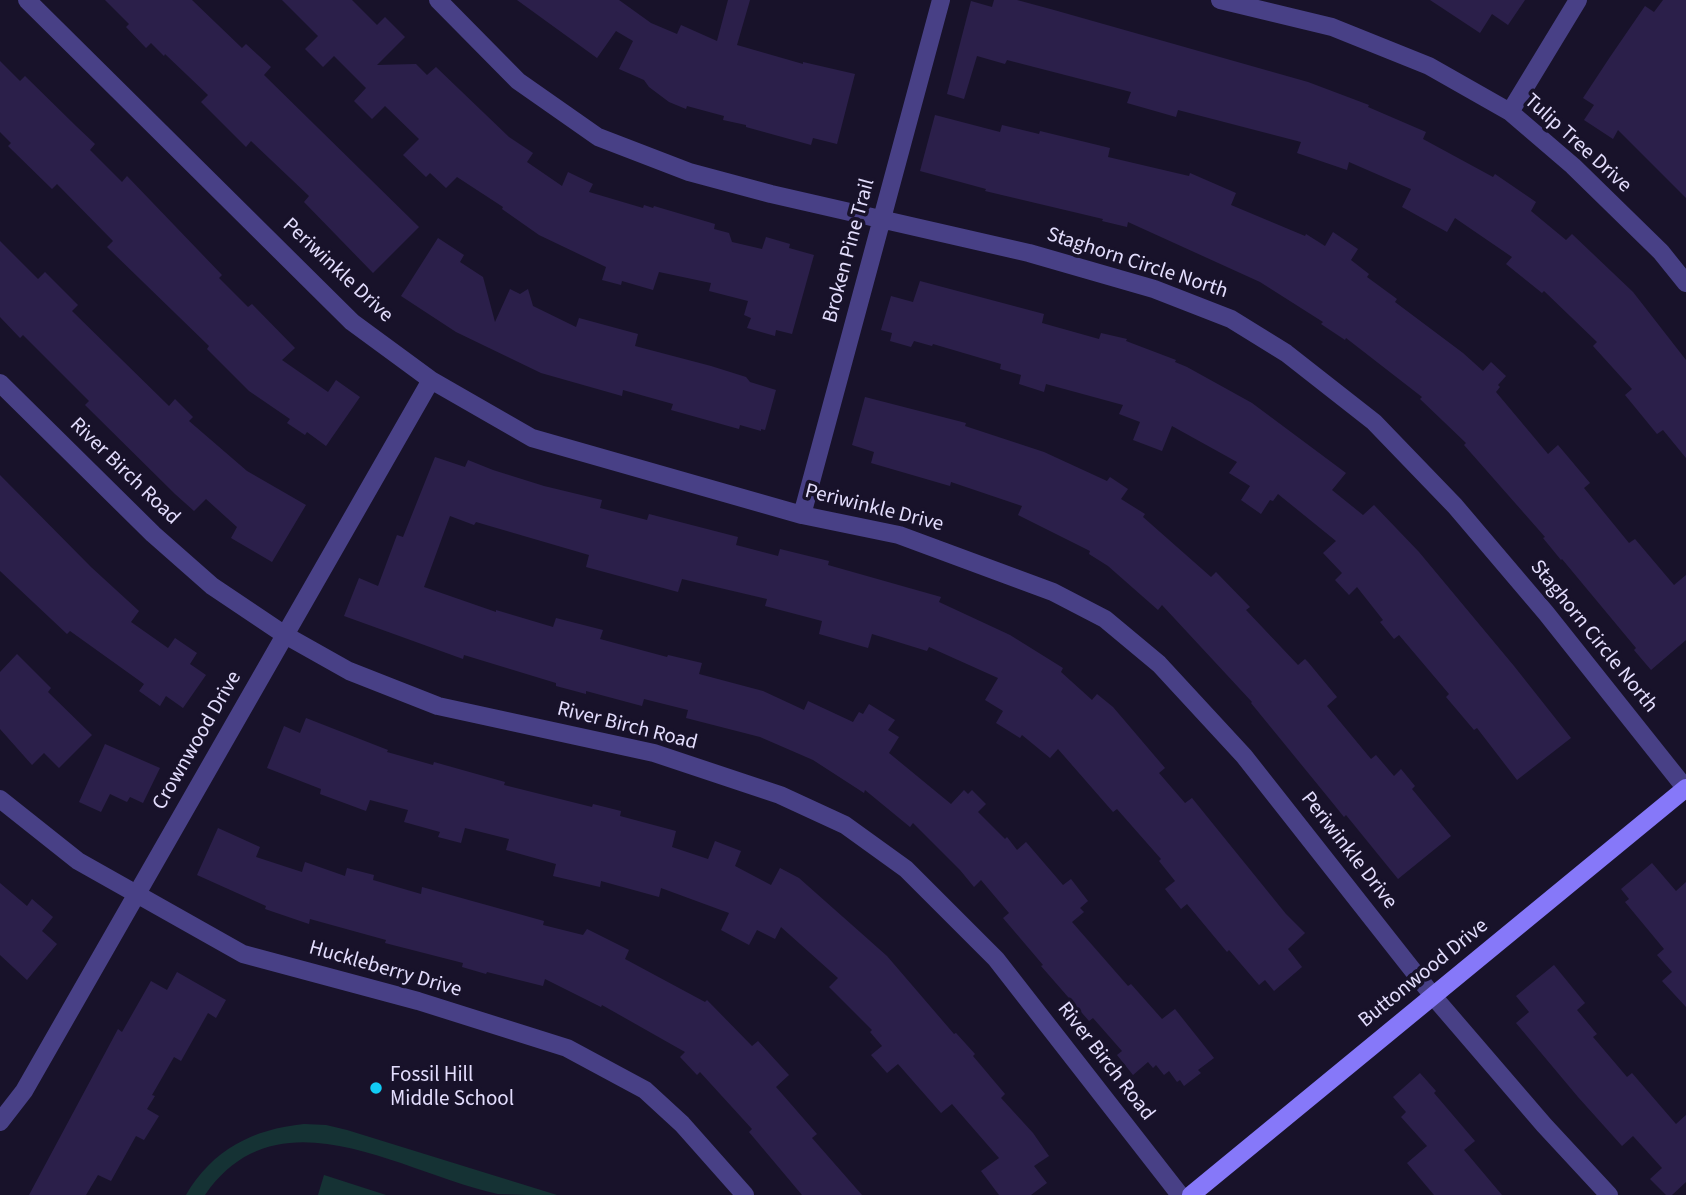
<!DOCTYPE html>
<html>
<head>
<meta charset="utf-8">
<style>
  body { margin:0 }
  canvas { display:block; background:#18122a }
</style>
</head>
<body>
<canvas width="1686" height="1195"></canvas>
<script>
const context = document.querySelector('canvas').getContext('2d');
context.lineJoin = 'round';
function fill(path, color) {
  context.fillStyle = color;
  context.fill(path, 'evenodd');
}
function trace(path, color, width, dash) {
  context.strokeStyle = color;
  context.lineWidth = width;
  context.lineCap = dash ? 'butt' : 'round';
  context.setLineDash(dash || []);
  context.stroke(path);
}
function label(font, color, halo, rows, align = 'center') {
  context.font = font + ' "Source Sans 3",sans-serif';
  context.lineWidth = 7;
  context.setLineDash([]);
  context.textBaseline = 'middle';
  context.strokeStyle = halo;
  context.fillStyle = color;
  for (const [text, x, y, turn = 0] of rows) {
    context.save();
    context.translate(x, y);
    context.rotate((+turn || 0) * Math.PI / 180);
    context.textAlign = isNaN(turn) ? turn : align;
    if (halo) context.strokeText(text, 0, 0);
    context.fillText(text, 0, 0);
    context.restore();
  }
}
const green = new Path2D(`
  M304,1124L326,1125L347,1130L557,1195C538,1195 516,1195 498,1194C403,1174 279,1088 205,1195H186C212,1150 253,1129 304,1124Z
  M324,1175L386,1195H318Z`);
const building = new Path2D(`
  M105,0H192L242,48L246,44L271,67L264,75L419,227L373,273L304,202L309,196L251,141L246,147L201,102L208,95L165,54L164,56L151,43L146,48L126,27L129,24Z
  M282,0H352L377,25L385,17L405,37L377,65L416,64L427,75L436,67L509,137L533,153L527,162L562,186L568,172L593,184L589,192L643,208L644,205L653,208L654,206L715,224L714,229L729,233L732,242L762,249L766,237L790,244L789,248L814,255L792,334L776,330L775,336L747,328L751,318L744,315L748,301L709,291L711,283L659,272L653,290L622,281L621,285L602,280L606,267L539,235L502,209L503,207L457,177L446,188L430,173L426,177L403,155L419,139L385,106L372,119L354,101L366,88L334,56L323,67L305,49L318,36Z
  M517,0H619L651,23L677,34L681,25L717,41L728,0H750L737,45L803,64V62L855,74L837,144L813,138L811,145L746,127V125L723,120L724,116L687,106L686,109L669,102L649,87L644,80L619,69L633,41L616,31L597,58Z
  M994,0H1017L1054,10L1308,82L1369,105L1368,107L1426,132L1423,139L1493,177L1495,174L1536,202L1531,211L1566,240L1572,234L1633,292L1686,360V458L1663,430L1657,434L1625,395L1632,389L1593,346L1597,342L1544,291L1542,293L1506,264L1512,257L1455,218L1447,232L1402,207L1411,189L1349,162L1347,170L1297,153L1301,142L1178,110L1176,117L1127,103L1131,92L1007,60L1005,64L977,56L964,99L947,94L971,1L992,7Z
  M1430,0H1525L1508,25L1492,14L1480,33Z
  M1663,0H1686V198L1618,130L1613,139L1584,120L1594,105L1583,98L1610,57L1645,6L1654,12Z
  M0,61L20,81L25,76L76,126L95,144L90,150L122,182L127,176L222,275L219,278L248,307L252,304L295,348L282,360L328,392L336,380L360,397L326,446L307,432L305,435L287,423L290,419L249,391L207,349L209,346L107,247L113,241L57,184L52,189L8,146L11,143L0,132Z
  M935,115L1000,132L1002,125L1039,134L1040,131L1110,148L1108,157L1189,176L1190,173L1236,193L1231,205L1305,236L1306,234L1325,246L1333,232L1358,249L1351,260L1369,274L1367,277L1397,299L1395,302L1463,353L1483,371L1491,362L1506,376L1498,385L1500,387L1496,392L1548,454L1558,445L1590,483L1584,488L1629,543L1635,539L1674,585L1686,575V640L1651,670L1634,650L1636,648L1562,559L1561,560L1543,538L1545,537L1464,445L1466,443L1420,399L1422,397L1346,338L1345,340L1321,324L1323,322L1260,282L1128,222L1127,227L1102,221L1103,219L985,191L986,189L920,171Z
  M438,238L464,255L460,262L483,277L495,322L510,289L520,294L528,289L533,306L576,327L579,318L638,334L635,346L711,366L746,377L750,382L776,390L765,430L761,429V431L740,425L739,429L671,410L673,404L623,390L622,396L541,373L456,332L401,296Z
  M0,241L38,279L45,272L78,305L72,311L169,406L175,399L193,417L189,421L247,471L306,505L272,562L231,538L237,527L206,499L194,511L175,494L85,405L89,401L23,335L20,338L0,317Z
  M920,281L1044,314L1042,323L1099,339L1101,333L1127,339L1126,341L1176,360L1175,362L1187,367L1252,403L1346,473L1332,490L1363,515L1374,505L1419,552L1514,666L1571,738L1517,780L1477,728L1474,730L1446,697L1449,694L1399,635L1394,639L1380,622L1383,620L1357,587L1349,595L1335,580L1342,573L1323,553L1336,541L1278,494L1273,501L1270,500L1261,514L1241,500L1250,486L1229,473L1237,462L1172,426L1162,451L1133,440L1140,422L1119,414L1123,405L1046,384L1044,392L1019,384L1021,375L1000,369L1001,364L933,344L932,346L914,341L911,347L890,341L892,333L881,330L891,296L913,302Z
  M865,397L966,423L965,426L1044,452L1107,481L1110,477L1128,489L1121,499L1145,514L1143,517L1211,577L1216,572L1250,607L1246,610L1298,665L1305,659L1308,662L1337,697L1327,706L1371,759L1376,755L1394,776L1401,769L1415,786L1412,789L1451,836L1398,879L1346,815L1344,817L1327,796L1251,703L1252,702L1162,605L1158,610L1108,566L1089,554L1090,551L1018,515L1022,506L951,482L950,486L871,463L874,452L852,445Z
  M435,457L465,467L468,460L493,470L544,486L602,500L600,508L647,520L649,514L738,537L736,545L778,556L780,549L829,561L828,565L941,597L939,602L1010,635L1063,668L1061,672L1092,700L1097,694L1113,707L1165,768L1159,773L1185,803L1192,798L1286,914L1305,933L1288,949L1302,967L1274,991L1265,980L1259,985L1229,950L1227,952L1187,904L1181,909L1165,889L1175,881L1159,861L1161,859L1117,809L1113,812L1058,749L1050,758L1022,735L1020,738L996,723L1003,711L985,700L998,678L929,647L927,651L872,634L868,648L819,634L822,621L765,606L767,599L682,579L678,592L586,567L589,555L476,522L474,525L450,516L424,587L496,612V610L553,627L556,618L603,630L600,639L667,657L668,655L702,663L699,674L763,691L804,710L808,701L853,722L859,712L863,714L869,704L895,720L888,730L899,737L889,753L951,804L964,790L968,794L972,790L986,804L978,812L1005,839L1007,837L1017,850L1026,842L1063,885L1071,879L1088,901L1080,908L1084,912L1072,922L1128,986L1131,984L1162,1019L1175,1009L1214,1058L1198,1070L1201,1073L1184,1086L1180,1080L1177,1082L1169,1071L1164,1075L1156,1065L1153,1068L1148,1062L1133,1075L1117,1055L1122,1051L1093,1018L1089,1021L1041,966L1043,965L1003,918L1009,913L981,880L974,887L960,870L913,823L910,827L865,790L864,793L813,760L760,737L686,718L688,710L644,699L642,706L586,691V694L556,686V683L464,655L463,659L344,616L359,578L378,586L397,535L403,537Z
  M0,475L91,567L139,611L131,622L168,648L175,638L197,653L190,664L206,675L183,708L166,696L160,706L139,691L144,684L70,631L67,634L0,571Z
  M17,654L51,688L48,692L92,735L59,768L44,753L32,765L0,729V672Z
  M306,718L388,750L387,752L433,765L434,762L505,782L504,785L592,807L593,804L621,811L620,816L676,831L672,847L708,859L715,841L741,851L735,866L771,885L780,868L799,878L887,956L954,1034L956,1033L975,1054L973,1056L1005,1094L1001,1098L1033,1133L1049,1156L1034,1166L1047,1183L1031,1195H999L981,1171L999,1158L952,1104L941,1113L898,1064L887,1073L871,1055L882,1046L870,1032L872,1030L829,987L838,978L781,927L775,939L757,930L749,945L721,930L729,913L661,888L659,897L601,881L600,887L553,876L556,864L506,850L509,839L465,828L461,843L438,837L440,832L404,822L408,810L370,800L366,811L320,794L321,789L267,768L284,726L300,733Z
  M105,744L160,768L143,803L130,797L127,802L110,794L101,812L79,802Z
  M218,828L260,847L256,857L302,872L305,862L345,876L347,868L374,875L373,880L421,894L422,887L544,921L543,925L583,935L587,929L629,950L625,959L705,1002L707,1000L752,1046L758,1041L789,1075L776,1087L817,1134L812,1138L862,1195H802L749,1132L752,1129L700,1072L697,1075L680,1057L685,1052L602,1005L601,1007L545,979L543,986L487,972L486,974L462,967L463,963L385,943L386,940L310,919L309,924L265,909L266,906L197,875Z
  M1652,863L1676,891L1686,882V1007L1662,981L1672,972L1657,955L1664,949L1625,902L1629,899L1621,889Z
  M0,883L27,906L32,899L53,917L42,931L57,944L27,980L0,955Z
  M1554,965L1585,1003L1577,1010L1597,1034L1593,1037L1627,1077L1632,1073L1676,1124L1686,1115V1182L1672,1195H1666L1650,1179L1662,1168L1633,1136L1622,1146L1578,1097L1516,1023L1529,1012L1516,996Z
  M177,972L226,1000L216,1018L208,1013L181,1061L174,1057L152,1095L155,1096L147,1109L159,1116L144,1140L136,1136L111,1181L98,1175L86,1195H29L118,1029L122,1032L151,981L167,990Z
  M1420,1073L1436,1091L1434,1093L1475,1141L1464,1150L1502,1195H1434L1407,1163L1427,1146L1401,1117L1406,1112L1393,1097Z`);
const street = new Path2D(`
  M27,0L352,322L431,380L532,438L802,515L899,535L1053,592L1105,619L1159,664L1244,756L1433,996L1544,1125L1609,1195
  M438,0L518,81L598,137L689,172L771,194L1029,253L1154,289L1231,319L1286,353L1374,422L1455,506L1546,613L1686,789
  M1220,0L1332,27L1429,66L1510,112L1573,166L1661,252L1686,283
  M1510,112L1578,0
  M0,383L153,534L212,586L285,635L349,671L438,706L654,753L780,795L845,825L906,869L996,959L1180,1195
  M802,515L941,0
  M0,799L78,861L243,954L418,1001L567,1048L645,1090L682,1124L745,1195
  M0,1122L24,1091L431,380`);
const secondary = new Path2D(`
  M1191,1195L1686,788`);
const markers = [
  [376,1088,7,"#12ccf4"]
];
const streetNames = [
  ["Tulip Tree Drive",1577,144,42],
  ["Broken Pine Trail",850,251,-75],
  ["Staghorn Circle North",1137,264,18],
  ["Periwinkle Drive",337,271,43],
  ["River Birch Road",124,472,44],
  ["Periwinkle Drive",874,509,14],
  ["Staghorn Circle North",1593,637,51],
  ["River Birch Road",627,727,14],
  ["Crownwood Drive",198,741,-60],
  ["Periwinkle Drive",1348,851,52],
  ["Huckleberry Drive",385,970,16],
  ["Buttonwood Drive",1424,974,-39],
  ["River Birch Road",1105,1062,52]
];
const poiNames = [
  ["Fossil Hill",390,1076],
  ["Middle School",390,1100]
];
fill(green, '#153234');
fill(building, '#2b1f4a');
trace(street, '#484086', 18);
trace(secondary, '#8678f9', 18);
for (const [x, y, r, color] of markers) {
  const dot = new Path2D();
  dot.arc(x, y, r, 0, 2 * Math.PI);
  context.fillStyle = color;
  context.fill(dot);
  trace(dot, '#18122a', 2.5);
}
label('21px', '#e3ddfd', '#18122a', streetNames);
label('21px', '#e3ddfd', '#18122a', poiNames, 'left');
</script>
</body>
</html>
